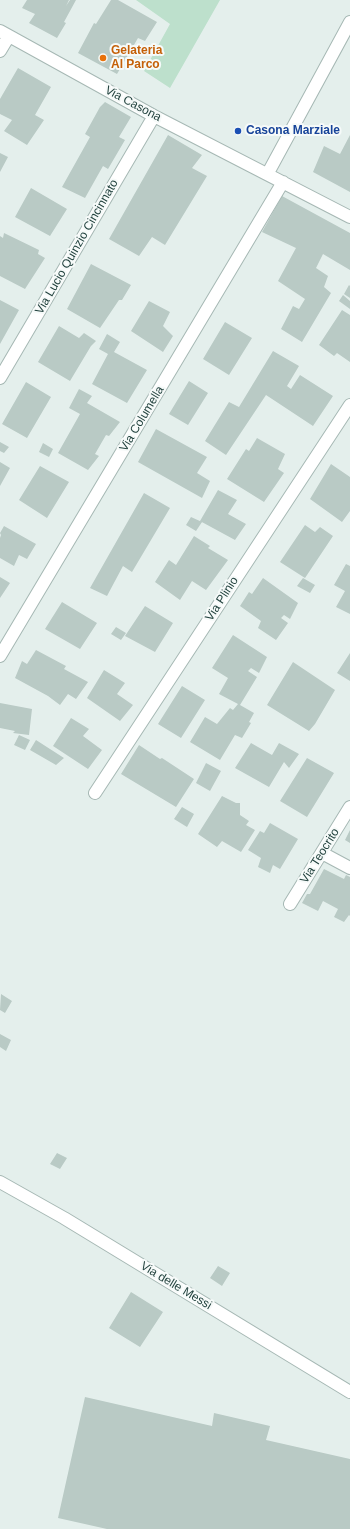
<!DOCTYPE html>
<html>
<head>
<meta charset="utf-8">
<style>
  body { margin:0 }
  canvas { display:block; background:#e4efec }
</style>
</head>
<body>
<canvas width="350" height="1529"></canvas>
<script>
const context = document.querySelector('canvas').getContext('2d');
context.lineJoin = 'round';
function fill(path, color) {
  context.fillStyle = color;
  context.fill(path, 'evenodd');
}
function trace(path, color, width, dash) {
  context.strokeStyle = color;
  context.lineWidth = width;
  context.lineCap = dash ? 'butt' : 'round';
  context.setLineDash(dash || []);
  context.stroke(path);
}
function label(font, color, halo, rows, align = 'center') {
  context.font = font + ' Helvetica,sans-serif';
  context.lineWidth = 4;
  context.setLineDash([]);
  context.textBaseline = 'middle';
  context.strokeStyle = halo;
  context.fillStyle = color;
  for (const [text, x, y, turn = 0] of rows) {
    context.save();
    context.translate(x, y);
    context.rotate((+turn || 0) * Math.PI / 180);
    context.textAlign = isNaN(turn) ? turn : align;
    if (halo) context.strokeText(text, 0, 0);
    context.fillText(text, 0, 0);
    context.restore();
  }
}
const green = new Path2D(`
  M136,0H220L170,88L144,71L170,24Z`);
const building = new Path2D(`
  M27,0H69L66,6L70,0H76L64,22L66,23L57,38L29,23L35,14L22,8Z
  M111,0H118L157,22L145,41L138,38L117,74L78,53L94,23L96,24Z
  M18,68L51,87L35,115L44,120L27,145L4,131L12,120L0,114V99Z
  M105,102L131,117L119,137L125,140L108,169L103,166L85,198L62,187L90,137L85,134L100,107Z
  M168,135L202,155L192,168L207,176L165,245L152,237L139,256L109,239Z
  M350,135V192L313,172L324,146L340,154Z
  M0,153L8,157L0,172Z
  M31,188L67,209L50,236L15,217Z
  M282,196L350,233V270L323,254L316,268L328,276L324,287L331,293L302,342L281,329L293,306L299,309L305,299L278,281L296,248L262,232Z
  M4,233L39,250L38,254L45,258L25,289L0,276V236L3,238Z
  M91,264L131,285L122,300H119L100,328L67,309Z
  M349,285L350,286V298L344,294Z
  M343,295L350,301V309L339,301Z
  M0,300L19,310L0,344Z
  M149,301L170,312L163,326L173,336L163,352L131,331Z
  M342,310L350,315V362L337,353L334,356L319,345Z
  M225,322L252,338L229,375L203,359Z
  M59,326L79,338L84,333L96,341L91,346L70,381L38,362Z
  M107,334L120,342L114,352L147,370L127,403L92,384L108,354L99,349Z
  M273,351L299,366L287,386L291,389L300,375L333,396L313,426L266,395L226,455L205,441L229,402L239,407Z
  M189,381L208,393L188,425L169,414Z
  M26,382L51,397L27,438L2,424Z
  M79,389L92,396L87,403L120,422L109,436L106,435L95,454L99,456L88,470L58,453L80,414L69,408Z
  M156,429L207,457L197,473L210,481L202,498L138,462Z
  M257,438L285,454L278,469L284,473L264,502L227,479L246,449L249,451Z
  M0,442L9,447L4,453L0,451Z
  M43,443L53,449L49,457L39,452Z
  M0,462L10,468L0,486Z
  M331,464L350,477V511L342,522L310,499Z
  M40,466L69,482L47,518L19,500Z
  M218,490L237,500L228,514L246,524L235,540L200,521Z
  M144,493L170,508L132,572L123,566L107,596L90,588Z
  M191,517L202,522L196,531L186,525Z
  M305,525L315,532L320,527L333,536L305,578L280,562Z
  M4,526L36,544L27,559L19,555L14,566L0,558V538L1,535L0,533Z
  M194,536L210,546L208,548L228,560L206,590L192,581L180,600L155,582L169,560L176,565Z
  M346,564L350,566V614L336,607L345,591L334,585Z
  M0,577L10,583L0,598Z
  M263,578L298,603L290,619L284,615L281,618L288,623L276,640L258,628L261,621L240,606L249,592L252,594Z
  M303,578L315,585L310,593L297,586Z
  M62,602L97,623L80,649L45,629Z
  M145,606L173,623L155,652L125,636Z
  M116,627L126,633L121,640L111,634Z
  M233,635L267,657L259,673L251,668L248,671L257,677L240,705L254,713L249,722L251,723L242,738L235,735L220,760L190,742L205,717L217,724L230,708L233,710L238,704L219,694L228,678L212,668Z
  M36,650L66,666L64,669L88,682L76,699L68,694L60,705L48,696L15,678L22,661L27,664Z
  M350,653V681L337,673Z
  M293,662L335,690L315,724L309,731L267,705Z
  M104,670L125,683L117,694L133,705L120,721L87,698Z
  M182,686L205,700L181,738L158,724Z
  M0,703L32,709L29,735L13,733L15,731L0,728Z
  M71,718L89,729L83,736L102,750L88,769L53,746Z
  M19,735L30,740L25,750L14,745Z
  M36,740L64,758L56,765L30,750Z
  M251,743L272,755L279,743L299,754L289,768L284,762L269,787L235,768Z
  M139,745L160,759L162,758L194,779L176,807L121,774Z
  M307,758L334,773L307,817L280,801Z
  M206,763L221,771L210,791L196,783Z
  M222,796L236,803H240V815L249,821L246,825L255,830L241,852L222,841L217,847L198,834Z
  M182,807L194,814L187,827L174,819Z
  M270,823L298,839L280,869L273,865L270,873L258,867L261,858L248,850L260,831L264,833Z
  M350,830V843L345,840Z
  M324,869L344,879L346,875L350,877V916L349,915L344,922L334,917L338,909L323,901L318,911L302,903L307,894H310Z
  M1,994L12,1001L5,1013L0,1010Z
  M0,1034L11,1040L6,1051L0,1047Z
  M57,1153L67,1158L60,1169L50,1164Z
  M218,1266L230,1273L222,1286L210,1278Z
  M131,1292L163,1312L140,1347L109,1328Z
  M85,1397L212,1426L214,1413L270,1426L266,1440L350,1459V1529H107L58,1518Z`);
const street = new Path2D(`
  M0,31L154,116L350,217
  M0,51L9,36
  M268,173L350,22
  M0,378L154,116
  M0,656L283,182
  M95,793L350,405
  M322,853L350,868
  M290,904L350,807
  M0,1182L64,1218L350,1392`);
const markers = [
  [103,58,4,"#e8710a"],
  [238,131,4,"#1a4fb4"]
];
const foodNames = [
  ["Gelateria",111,51],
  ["Al Parco",111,65]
];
const streetNames = [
  ["Via Casona",133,104,28],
  ["Via Lucio Quinzio Cincinnato",77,247,-60],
  ["Via Columella",142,419,-59],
  ["Via Plinio",222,599,-57],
  ["Via Teocrito",320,856,-58],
  ["Via delle Messi",176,1286,31]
];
const transitNames = [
  ["Casona Marziale",246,131]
];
fill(green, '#bde0cc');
fill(building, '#b9cac5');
trace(street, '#a6b8b4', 14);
trace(street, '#fff', 12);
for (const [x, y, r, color] of markers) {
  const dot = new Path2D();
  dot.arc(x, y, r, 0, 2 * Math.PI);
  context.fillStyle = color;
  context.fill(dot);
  trace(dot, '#f6faf9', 1.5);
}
label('bold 12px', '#c56008', '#f6faf9', foodNames, 'left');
label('12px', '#22423e', '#f6faf9', streetNames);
label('bold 12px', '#164399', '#f6faf9', transitNames, 'left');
</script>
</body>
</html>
